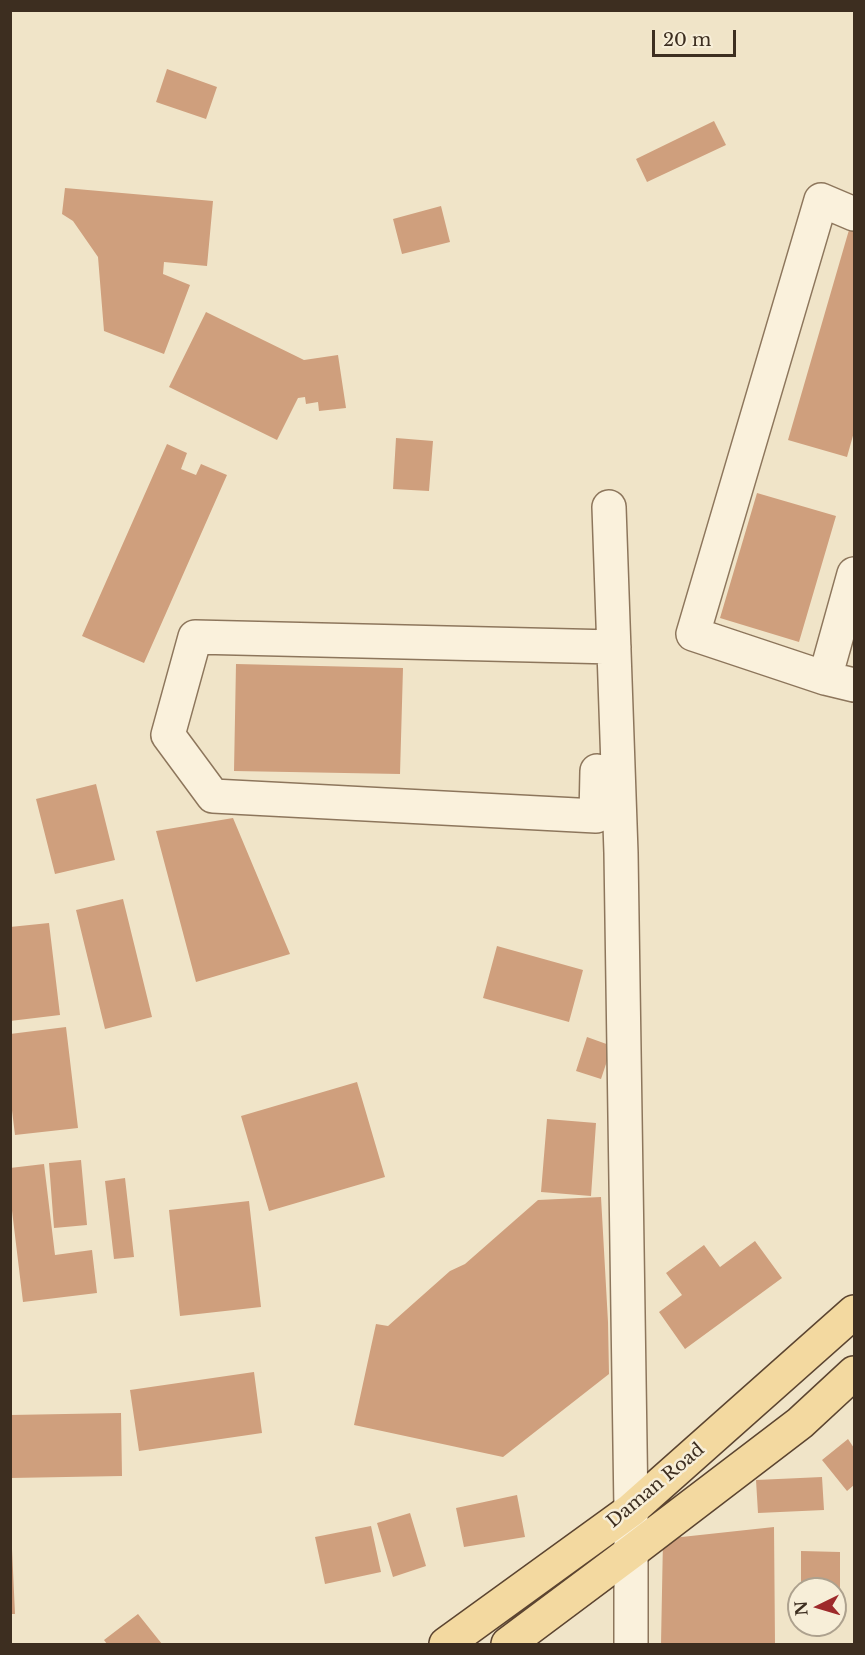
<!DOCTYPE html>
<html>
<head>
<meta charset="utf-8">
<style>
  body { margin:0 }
  #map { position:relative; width:865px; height:1655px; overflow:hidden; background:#f0e4c8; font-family:"Libre Baskerville",serif }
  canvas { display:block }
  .frame { position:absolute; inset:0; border:12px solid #3d2e20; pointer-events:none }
  .north { position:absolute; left:787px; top:1577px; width:60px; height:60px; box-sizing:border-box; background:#f7eed8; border:2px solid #ada18e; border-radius:50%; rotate:265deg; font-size:16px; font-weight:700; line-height:24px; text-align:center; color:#3d2e20 }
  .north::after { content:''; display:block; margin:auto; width:21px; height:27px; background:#9e2a2b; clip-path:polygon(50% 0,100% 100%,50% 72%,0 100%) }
  .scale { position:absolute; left:652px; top:30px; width:84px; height:27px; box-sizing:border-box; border:3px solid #3d2e20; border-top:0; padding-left:8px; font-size:18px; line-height:21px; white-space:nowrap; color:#3d2e20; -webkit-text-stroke:4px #f7eed8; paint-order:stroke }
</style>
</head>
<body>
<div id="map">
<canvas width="865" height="1655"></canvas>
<div class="frame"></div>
<div class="north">N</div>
<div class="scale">20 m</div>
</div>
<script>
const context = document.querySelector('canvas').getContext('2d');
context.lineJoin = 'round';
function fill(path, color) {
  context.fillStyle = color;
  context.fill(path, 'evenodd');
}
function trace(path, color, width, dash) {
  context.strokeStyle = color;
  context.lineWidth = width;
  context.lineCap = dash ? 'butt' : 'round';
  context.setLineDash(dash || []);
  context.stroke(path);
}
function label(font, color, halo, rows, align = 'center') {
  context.font = font + ' "Libre Baskerville",serif';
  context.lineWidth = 5;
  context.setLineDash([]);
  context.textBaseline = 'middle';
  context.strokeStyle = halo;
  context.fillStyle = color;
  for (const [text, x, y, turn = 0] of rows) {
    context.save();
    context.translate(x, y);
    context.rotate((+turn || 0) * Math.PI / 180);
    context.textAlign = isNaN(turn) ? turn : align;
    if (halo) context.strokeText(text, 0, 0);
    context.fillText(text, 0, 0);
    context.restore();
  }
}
const building = new Path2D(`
  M167,69L217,87L206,119L156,102Z
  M714,121L726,145L647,182L636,159Z
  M65,188L213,201L207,266L164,262L163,274L190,285L164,354L104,331L98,257L73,221L62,214Z
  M441,206L450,242L402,254L393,219Z
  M851,223L854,224V432L847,457L788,440Z
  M206,312L304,360L338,355L346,408L319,411L318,402L306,404L305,397L298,398L277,440L169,387Z
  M396,438L433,441L429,491L393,489Z
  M167,444L187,453L181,469L196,475L201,464L227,475L144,663L82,636Z
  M757,493L836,516L799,642L720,618Z
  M236,664L403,668L400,774L234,771Z
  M96,784L115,860L55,874L36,799Z
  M233,818L290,954L196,982L156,831Z
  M123,899L152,1017L105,1029L76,910Z
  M49,923L60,1015L10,1021V927Z
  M497,946L583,970L569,1022L483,998Z
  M66,1027L78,1128L15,1135L10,1094V1034Z
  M587,1037L612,1046L601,1079L576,1071Z
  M357,1082L385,1177L269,1211L241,1116Z
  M547,1119L596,1123L591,1196L541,1192Z
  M81,1160L87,1225L54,1228L49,1163Z
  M44,1164L55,1255L92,1250L97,1293L23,1302L10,1194V1168Z
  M125,1178L134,1257L114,1259L105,1181Z
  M601,1197L608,1322L609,1374L503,1457L354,1425L376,1324L388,1326L450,1271L465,1264L538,1200Z
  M249,1201L261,1307L180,1316L169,1210Z
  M755,1241L782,1278L685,1349L659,1312L682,1295L666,1273L704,1245L720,1267Z
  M254,1372L262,1433L139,1451L130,1390Z
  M121,1413L122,1476L10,1478V1415Z
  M848,1439L854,1448V1485L847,1491L822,1460Z
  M822,1477L824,1510L758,1513L756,1480Z
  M517,1495L525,1537L464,1547L456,1508Z
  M410,1513L426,1566L393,1577L377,1523Z
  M371,1526L381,1572L325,1584L315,1537Z
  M774,1527L775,1644H661L663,1539Z
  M10,1549H12L15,1614H10Z
  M801,1551L840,1552V1616H835V1589H801Z
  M138,1614L162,1644H107L104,1640Z`);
const minor = new Path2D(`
  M854,214L821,200L693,634L825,678L854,685
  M609,507L621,853L631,1510V1644
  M825,678L854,574
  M597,771L596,816L213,796L168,735L195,637L614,647`);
const major = new Path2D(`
  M446,1644L631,1510L854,1312
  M508,1644L631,1552L800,1423L854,1373`);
const streetNames = [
  ["Daman Road",656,1486,-40]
];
fill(building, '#cf9f7d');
trace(minor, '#8d765c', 36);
trace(major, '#5b4430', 36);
trace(minor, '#faf1dc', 33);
trace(major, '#f3d9a0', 33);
label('18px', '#3d2e20', '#f7eed8', streetNames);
</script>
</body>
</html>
